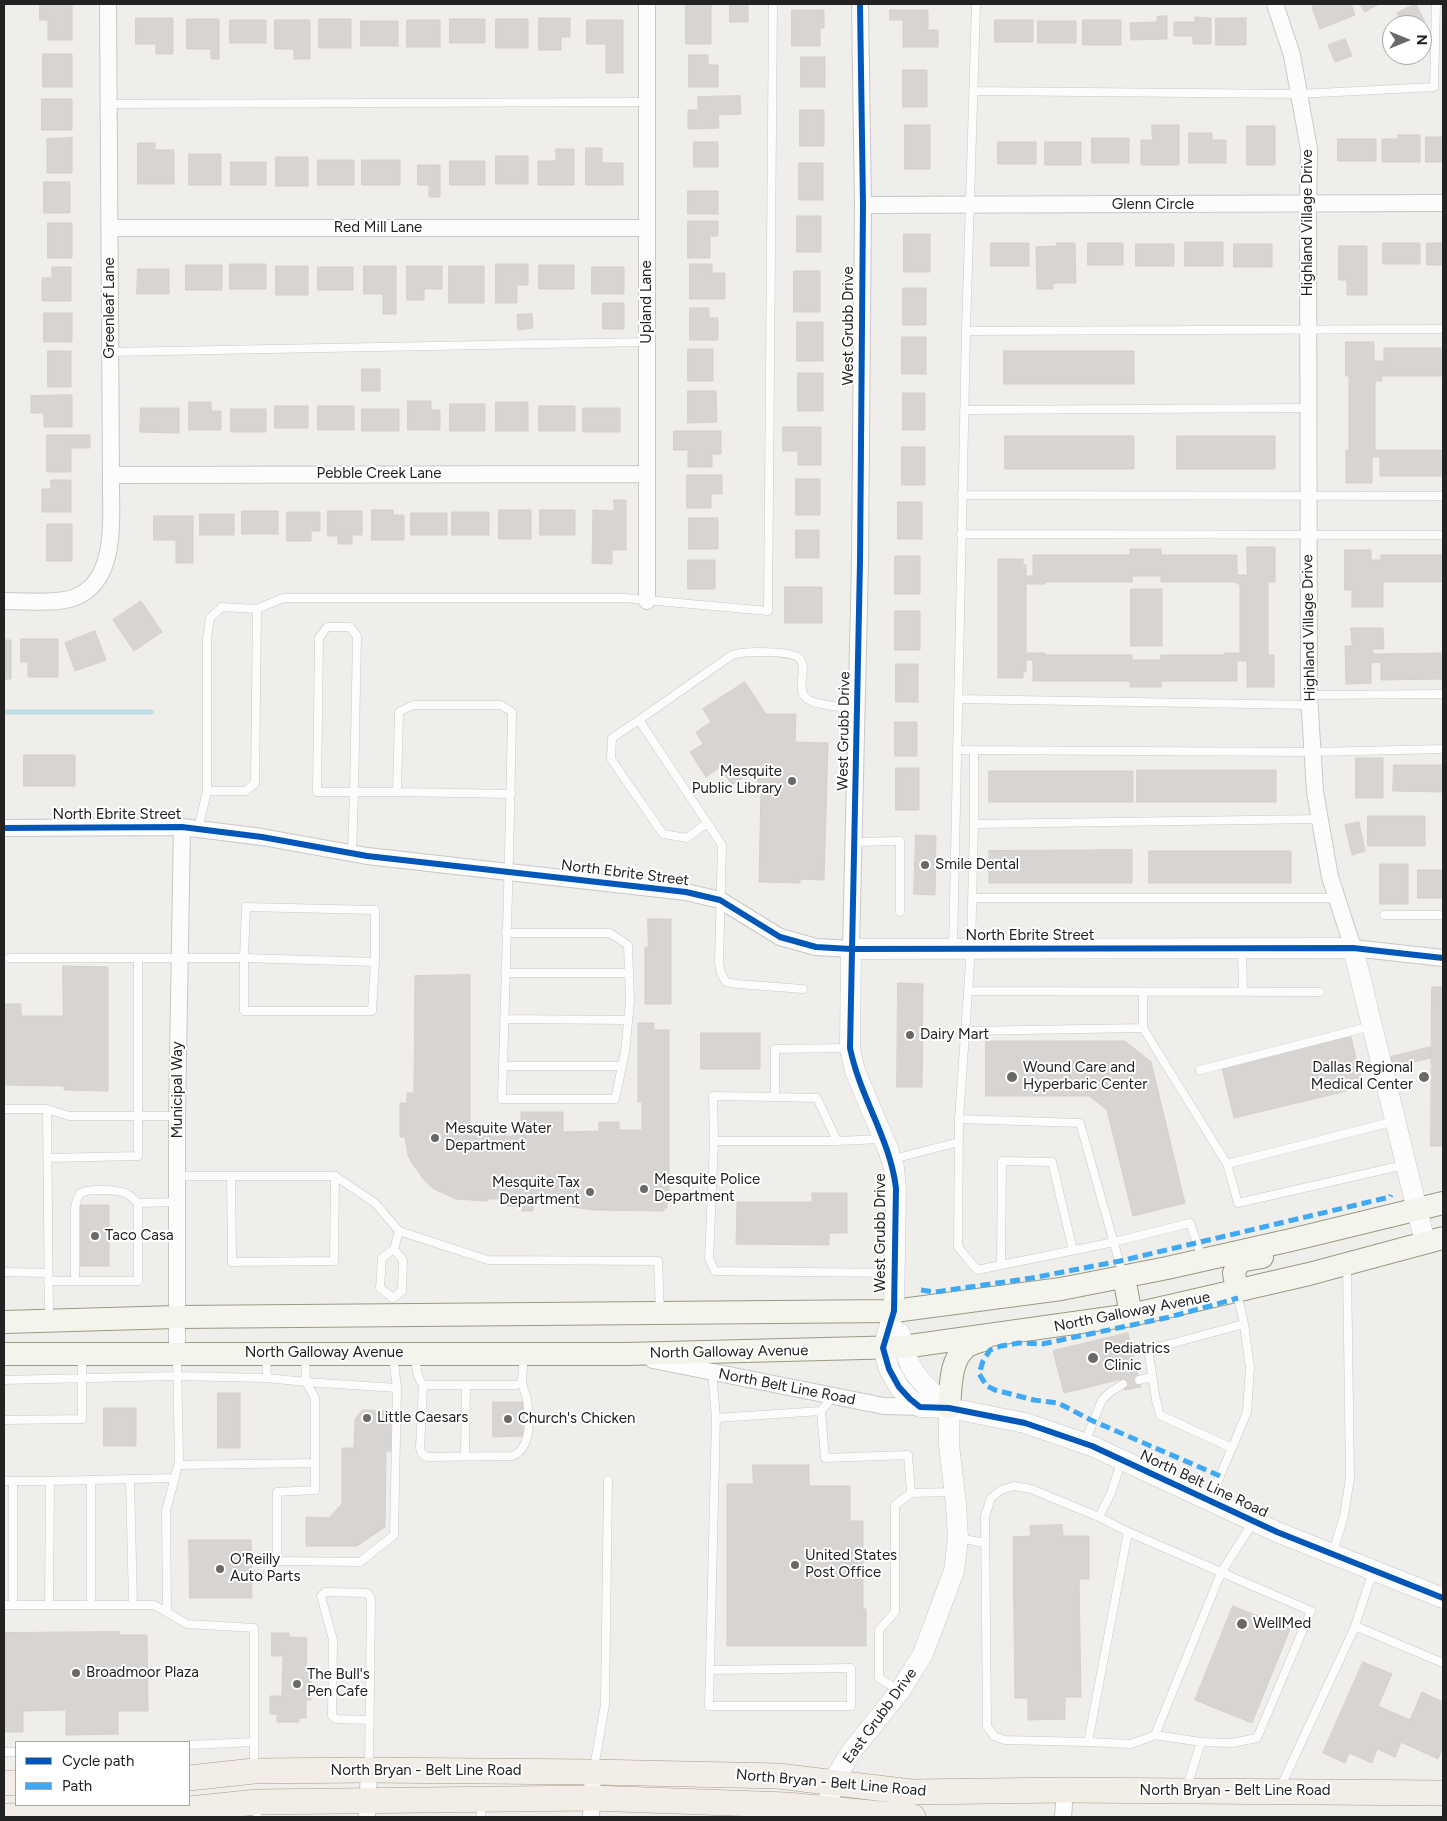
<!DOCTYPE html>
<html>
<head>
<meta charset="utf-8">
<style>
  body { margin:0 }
  #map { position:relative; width:1447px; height:1821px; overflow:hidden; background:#f0eeeb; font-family:Figtree,sans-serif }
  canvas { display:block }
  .frame { position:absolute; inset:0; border:5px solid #222; pointer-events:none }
  .legend { position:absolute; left:15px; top:1741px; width:175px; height:65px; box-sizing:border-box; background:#fff; border:1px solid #a7a7a7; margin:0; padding:6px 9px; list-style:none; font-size:15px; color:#222 }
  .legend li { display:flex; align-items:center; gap:10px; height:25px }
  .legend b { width:25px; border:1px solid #a7a7a7 }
  .north { position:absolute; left:1382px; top:15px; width:50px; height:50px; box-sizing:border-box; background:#fff; border:1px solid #a7a7a7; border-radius:50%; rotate:90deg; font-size:14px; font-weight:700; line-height:20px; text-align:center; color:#222 }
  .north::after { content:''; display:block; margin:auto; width:18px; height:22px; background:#6a6968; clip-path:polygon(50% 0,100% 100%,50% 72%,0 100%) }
</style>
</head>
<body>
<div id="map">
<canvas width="1447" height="1821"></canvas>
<div class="frame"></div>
<ul class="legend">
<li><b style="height:6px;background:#0057b8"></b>Cycle path</li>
<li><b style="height:6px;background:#3fa9f5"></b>Path</li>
</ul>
<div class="north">N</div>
</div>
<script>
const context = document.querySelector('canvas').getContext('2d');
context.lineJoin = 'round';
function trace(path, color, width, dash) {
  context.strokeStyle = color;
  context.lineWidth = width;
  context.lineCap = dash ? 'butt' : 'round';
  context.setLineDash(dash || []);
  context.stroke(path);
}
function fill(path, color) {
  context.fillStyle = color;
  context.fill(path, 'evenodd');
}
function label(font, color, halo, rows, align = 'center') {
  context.font = font + ' Figtree,sans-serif';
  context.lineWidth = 4;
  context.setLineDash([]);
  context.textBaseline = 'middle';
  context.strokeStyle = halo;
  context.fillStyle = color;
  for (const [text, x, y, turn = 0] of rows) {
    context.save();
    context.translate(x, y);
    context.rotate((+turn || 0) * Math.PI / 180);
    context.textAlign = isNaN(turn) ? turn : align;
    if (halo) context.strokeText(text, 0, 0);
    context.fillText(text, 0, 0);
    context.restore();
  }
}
const stream = new Path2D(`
  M4,712H151`);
const building = new Path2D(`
  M40,4H72V40H48V20H40Z
  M686,4H711V44H686Z
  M730,4H748V22H730Z
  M1320,4H1351L1355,15L1320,29L1312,7Z
  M1360,4H1379L1365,12Z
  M1416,4L1425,22L1418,25H1403L1397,13Z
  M792,10H824V28H820V46H792Z
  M890,10H928V30H938V47H903V20H890Z
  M1167,16V39L1131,40L1130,23L1157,22V17Z
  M1195,17L1211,18V44H1193V36H1174V22H1195Z
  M136,18H173V54H156V44H136Z
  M539,18H570V37H561V50H539Z
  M1216,18H1246V45H1216Z
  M187,19H219V59H211V49H187Z
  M319,19H351V48H319Z
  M450,19H485V43H450Z
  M496,19H528V48H496Z
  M230,20H266V43H230Z
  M275,20H310V59H294V49H275Z
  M407,20H440V47H407Z
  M587,20H623V73H606V44H587Z
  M995,20H1033V42H995Z
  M1083,20H1121V45H1083Z
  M361,21H398V46H361Z
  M1038,21H1076V43H1038Z
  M1345,39L1352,56L1335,62L1328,45Z
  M43,54H72V87H43Z
  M689,55H708V65H718V87H689Z
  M801,57H825V87H801Z
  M903,70H927V107H903Z
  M740,96L741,114L718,115L719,128L688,129V110H698V97Z
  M42,99H72V130H42Z
  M800,110H824V146H800Z
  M905,125H930V169H905Z
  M1152,125H1179V165H1141V140H1152Z
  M1247,126H1275V165H1247Z
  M1189,133H1212V140H1226V163H1189Z
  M1398,135H1420V162H1382V139H1398Z
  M1426,137H1443V162H1426Z
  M72,138V173H47V139Z
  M1092,138H1129V163H1092Z
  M1338,139H1376V161H1338Z
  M694,142H718V167H694Z
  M998,142H1036V164H998Z
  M1045,142H1081V165H1045Z
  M138,143H155V150H174V184H138Z
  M586,148H602V163H623V185H586Z
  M556,149H574V185H538V161H556Z
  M189,154H221V185H189Z
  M496,156H528V184H496Z
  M276,157H308V186H276Z
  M318,160H354V185H318Z
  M362,160H400V185H362Z
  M450,161H485V185H450Z
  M231,162H266V185H231Z
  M799,163H823V200H799Z
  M418,165H440V197H429V185H418Z
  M44,182H70V213H44Z
  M688,191H718V214H688Z
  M797,216H821V252H797Z
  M688,221H718V236H710V258H688Z
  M48,223H72V258H48Z
  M904,234H930V272H904Z
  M1185,242H1223V266H1185Z
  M991,243H1029V266H991Z
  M1057,243H1075L1076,283H1057L1053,284V289H1037L1036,247L1057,246Z
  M1088,243H1123V265H1088Z
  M1383,243H1420V264H1383Z
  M1427,243H1443V265H1427Z
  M1136,244H1174V266H1136Z
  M1234,244H1272V267H1234Z
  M1339,246H1367V295H1347V280H1339Z
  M230,264H266V289H230Z
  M496,264H528V285H517V303H496Z
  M690,264H712V273H725V299H690Z
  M186,265H222V290H186Z
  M539,265H574V289H539Z
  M276,266H308V295H276Z
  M364,266H396V314H383V294H364Z
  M407,266H442V289H424V300H407Z
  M449,266H484V303H449Z
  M52,267H71V301H42V278H52Z
  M318,267H353V290H318Z
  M592,267H624V294H592Z
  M138,269H169V294H137Z
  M794,271H820V312H794Z
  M903,288H926V325H903Z
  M603,303H624V329H603Z
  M690,308H709V318H718V340H690Z
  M44,313H72V342H44Z
  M532,314L533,328L518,330L517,315Z
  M797,322H823V361H797Z
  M902,337H926V374H902Z
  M1346,342H1374V361H1384V348H1443V376H1382V381H1375V450H1443V476H1380V457H1372V483H1346V450H1349V376H1346Z
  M688,349H713V381H688Z
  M48,351H71V387H48Z
  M1004,351H1134V384H1004Z
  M362,369H380V391H362Z
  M798,373H823V411H798Z
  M688,391H716L717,422L688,423Z
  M903,393H925V430H903Z
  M72,395V427H44V413H31V396Z
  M408,401H431V410H440V430H408Z
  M189,402H211V411H221V430H189Z
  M496,402H528V431H496Z
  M450,404H485V431H450Z
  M275,406H308V428H275Z
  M318,406H354V430H318Z
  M539,406H575V431H539Z
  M141,408H179V433L140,432Z
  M583,408H620V432H583Z
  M231,409H266V432H231Z
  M362,409H399V431H362Z
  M783,427H821V465H798V451H783Z
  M674,431H721V454H712V467H688V450H674Z
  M47,435H90V448H71V472H47Z
  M1005,436H1134V469H1005Z
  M1177,436H1275V469H1177Z
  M902,447H925V485H902Z
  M687,475H722V494H711V508H687Z
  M796,479H820V515H796Z
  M51,480H71V512H42V489H51Z
  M614,500H626V550H612V564L592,563L593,510L614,511Z
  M898,502H922V539H898Z
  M372,510H393V515H404V540H372Z
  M499,510H531V539H499Z
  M540,510H575V535H540Z
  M242,511H278V534H242Z
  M328,511H362V535H352V544H338V536H328Z
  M287,512H320V531H311V541H287Z
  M452,512H489V535H452Z
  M411,513H447V535H411Z
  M200,514H234V535H200Z
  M154,516H193V563H176V540H154Z
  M689,518H718V549H689Z
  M47,524H72V561H47Z
  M796,530H819V558H796Z
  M1247,547H1275V582H1268V655H1274V687H1247V661H1237V681H1161V687H1130V681H1033V660H1026V672H1023V678H998V559H1023V565H1026V576H1033V555H1130V549H1161V555H1237V575H1247ZM1132,576H1161V582H1237V584H1240V653H1225V655H1161V660H1132V655H1045V653H1026V584H1045V582H1132Z
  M1345,550H1371V560H1381V555H1443V582H1383V607H1352V590H1345Z
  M895,556H920V594H895Z
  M688,560H715V589H688Z
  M785,587H822V623H785Z
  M1131,589H1162V646H1131Z
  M141,601L162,632L134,651L113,620Z
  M895,611H920V650H895Z
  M1351,628H1383L1384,649H1373V654L1443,653V679L1381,680V662L1371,663V683L1346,684L1345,646H1352Z
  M95,631L106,660L75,671L65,643Z
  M21,639H58V677H28V662H21Z
  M4,640H11V679H4Z
  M896,664H918V702H896Z
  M745,682L766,714H796L795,742L828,743L824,880L800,879V883L759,882L761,788L752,772L732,785L720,767L706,777L690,752L703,744L696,732L711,722L703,709Z
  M895,722H917V756H895Z
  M24,755H75V786H24Z
  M1356,758H1383V798H1356Z
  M1394,765H1443V792L1393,791Z
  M896,768H919V810H896Z
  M1137,770H1276V802H1137Z
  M989,771H1133V802H989Z
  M1368,816H1425V846H1368Z
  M1359,822L1365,851L1352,855L1345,825Z
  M916,835L936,836L935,895L914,894Z
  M1132,850V883H989V851Z
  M1149,851H1291V883H1149Z
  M1380,864H1408V904H1380Z
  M1418,870H1443V898H1418Z
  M648,919H671V1004H645V947H648Z
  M63,966L108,967V1091L64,1090V1086L4,1085V1004H21V1016H63Z
  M470,975V1136H513V1131H521V1112H563V1132L599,1131V1122H619V1130H642V1102H638V1023H654V1030H669V1198H667V1208H664V1211L593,1210L533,1201V1211H522V1206H507V1199H487V1201L456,1199L434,1189L425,1181L412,1163L408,1155L405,1137H400V1103H407V1093H414L415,976Z
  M898,983L923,984L922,1087H897Z
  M1432,987H1443V1146H1431Z
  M701,1033H760V1069H701Z
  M1351,1037L1363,1087L1234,1118L1222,1068Z
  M986,1041H1125L1151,1062L1185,1203L1133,1216L1107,1110L1089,1096H986Z
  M1431,1047V1058L1360,1074L1357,1065Z
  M812,1193H847V1233H829V1245L736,1244L737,1202H812Z
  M81,1205H109V1266H81Z
  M1128,1333L1141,1387L1125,1390L1122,1379L1064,1393L1053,1351Z
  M218,1393H240V1448H218Z
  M493,1402H523V1436L493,1437Z
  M104,1408H136V1446H104Z
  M363,1410L391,1411V1451H386L385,1527L357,1546H306V1517L329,1518L342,1504V1448H354L355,1419Z
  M753,1465H809V1486H850V1521H863V1609H866V1646H727V1484H753Z
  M1062,1525L1063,1536H1089V1579H1079L1081,1697H1065V1719L1028,1720V1698H1015L1013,1537L1031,1536L1030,1526Z
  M189,1540H251L252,1598H190Z
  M1233,1606L1290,1629L1252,1723L1195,1700Z
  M119,1632V1635H147L148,1711H118V1734L66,1735V1710L23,1711V1732H4V1633Z
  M272,1633H289V1637L307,1638L306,1673H311V1700H306V1718H299V1722H277V1714H270V1696H282L283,1656H272Z
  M1363,1662L1392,1674L1378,1706L1410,1720L1422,1692L1443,1702V1747L1438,1759L1401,1742L1395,1757L1377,1749L1372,1763L1349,1753L1345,1763L1323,1753Z`);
const service = new Path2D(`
  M974,91L1299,94L1434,87L1436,4
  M109,104L647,102
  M966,331L1443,329
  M110,352L647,342
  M964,410L1308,408
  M962,495L1443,496
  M961,534L1443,535
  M257,609L283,598H624L768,611L773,4
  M327,627H350L357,636L354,792H317L319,638Z
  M1309,695L1443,694
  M958,699L1310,705
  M639,720L612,738L611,759L663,834L687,838L707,823
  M957,750L1313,752L1443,749
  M974,750V824L1320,819
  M198,829L207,791V638L210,618L222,607L257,609L255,783L246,791H207
  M854,842L900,841V912
  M352,853L354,792H397
  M972,898H1337
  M1384,915H1443
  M506,933H610L628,945L630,1001L625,1052L615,1099H502C506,970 510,841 512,712L501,705H413L399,712L397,792L511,794
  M953,949L966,331L976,4
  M1242,949L1243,992
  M9,958H138
  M505,973H629
  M803,989L737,984L726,982L721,973L719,963L722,845L639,720L732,655C743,651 793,650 800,659C808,670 796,686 805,697C812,706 845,707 857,709
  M968,991L1320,992
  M1143,992V1028L1227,1164L1238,1203L1404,1165
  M504,1019L628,1020
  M965,1031L1143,1028
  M848,1048L775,1049V1097L817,1098L837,1141L882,1139
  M503,1066H622
  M1200,1070L1372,1026
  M775,1097L713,1096L714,1141H837
  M4,1109H47L69,1116H177
  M47,1109L49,1320
  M959,1119L971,949L974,824
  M714,1141L709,1259L715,1271L894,1273
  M48,1158L138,1156V958H244L246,907L375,910V962L372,1011H244V958L375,962
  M893,1159L959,1142
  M1227,1164L1395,1121
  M177,1176H335L375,1203L399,1231L488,1260L658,1261L660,1312
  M231,1176L232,1262L334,1261L335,1176
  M394,1249L403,1260L402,1291L393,1298L380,1288L382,1258Z
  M394,1249L399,1231
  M1001,1265L1002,1161L1052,1162L1073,1250
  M4,1272L48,1273
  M1123,1275L1080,1123L959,1119L958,1247L977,1270L1114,1242L1190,1223L1202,1258
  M48,1281H138V1203L177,1202
  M75,1281V1208C76,1203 77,1196 81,1193C88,1188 117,1190 125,1193C130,1195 134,1199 138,1203
  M266,1355L267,1378
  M305,1355L306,1382L315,1398V1490L277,1492V1561L360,1562L394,1535L397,1388
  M416,1356C416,1366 416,1376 423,1385L420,1448L422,1454L427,1457L512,1456C532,1449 530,1417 527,1400C526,1393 522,1386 522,1381C522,1373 524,1365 523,1357
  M712,1372L716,1418L821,1411L833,1396
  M4,1380L176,1376L267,1378L306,1382L397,1388L393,1356
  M1139,1380L1152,1377
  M423,1385H516L522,1383
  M821,1411L825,1458L908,1455L911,1493
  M4,1420L82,1419V1355
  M1085,1442L1102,1400L1109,1393L1123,1384
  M1232,1448L1247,1412L1250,1368L1244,1324
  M465,1456L466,1385
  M178,1465L315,1463
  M130,1479L133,1605
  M91,1480V1605
  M4,1481H50
  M13,1481V1605
  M1210,1499L1232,1448L1160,1415L1156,1400L1149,1355L1155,1348L1244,1324L1237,1293
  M1099,1517L1128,1532L1088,1742L1005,1740L994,1736L987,1726L985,1516L991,1498L1001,1490L1014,1486L1031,1489L1099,1517L1111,1493L1122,1460
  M1128,1532L1311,1611L1257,1738L1232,1743L1201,1742
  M958,1538L985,1543
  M1333,1552L1344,1516L1350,1478L1347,1266
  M4,1605H154L187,1624L254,1628V1768
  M49,1605L50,1481L175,1478
  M167,1612L166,1511L179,1462L177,1357
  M1355,1626L1443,1663
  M710,1670L851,1668V1706H709L716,1418
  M898,1690L879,1678V1630L895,1612V1505L911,1493L954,1492
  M1088,1742L1131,1744L1155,1735
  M189,1745L254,1742
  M4,1752H16
  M369,1768L371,1598L367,1593L325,1592L321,1596L333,1640L332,1716L336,1719L370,1720
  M594,1768L605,1704L608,1480
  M1187,1787L1201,1742L1155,1735L1221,1573L1253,1522
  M1280,1788L1354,1629L1373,1571
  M481,1802V1817
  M257,1817V1804`);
const minor = new Path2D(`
  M1275,4L1292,55L1309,149L1308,205L1309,695L1315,792L1330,877L1353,948L1443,958
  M863,205L1443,203
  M110,228H647
  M111,475L647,474
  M4,601C24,601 54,604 73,598C120,582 110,514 111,475L108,4
  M647,601V4
  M4,828L182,827L262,837L367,856L686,892L720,900L780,937L816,947L851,949L860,562L863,205L860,4
  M177,1353V1116L182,827
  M653,1360L884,1406L920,1407
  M367,1817L369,1770
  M591,1817L593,1772
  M1063,1817L1065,1790`);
const tertiary = new Path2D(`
  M1425,1242L1353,948L851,949L850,1048L855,1071L888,1149L894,1168L896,1188L894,1311L883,1348L889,1369L899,1387L910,1399L920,1407L949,1408L1025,1423L1092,1446L1277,1532L1443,1598
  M900,1333C908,1373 920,1381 949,1408
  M827,1809L833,1782L851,1752L900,1691L923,1654L954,1571L958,1538L956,1504L949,1445V1408`);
const secondary = new Path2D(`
  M1124,1277L1131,1315
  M1237,1291L1234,1273L1238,1263L1245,1260L1262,1257
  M4,1322L177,1317L894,1311L1061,1289L1167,1268L1291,1240L1443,1203
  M4,1354H626L903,1347L1131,1315L1309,1274L1443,1238
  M949,1408C951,1390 949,1362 965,1348C969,1344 977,1342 983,1340`);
const primary = new Path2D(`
  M189,1778L254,1771L369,1770L593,1772L778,1776L911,1792L1065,1790L1443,1793
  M4,1783H16
  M4,1816L141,1814L257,1802L591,1798L787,1805L913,1817`);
const quiet = new Path2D(`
  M921,1290L935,1292L1032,1278L1120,1261L1390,1197L1391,1195
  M1220,1476L1093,1421L1058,1403L1034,1400L995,1390L987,1386L979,1374L983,1361L990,1350L1001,1346L1019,1343L1042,1344L1170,1317L1238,1298`);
const cycleway = new Path2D(`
  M860,4L863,205L860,562L850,1048C860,1097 890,1139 896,1188L894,1311L883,1348L889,1369L899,1387L910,1399L920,1407L949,1408L1025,1423L1092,1446L1277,1532L1443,1598
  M4,828L182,827L262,837L367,856L686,892L720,900L780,937L816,947L851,949L1353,948L1443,958`);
const markers = [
  [792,781,5,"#6a6968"],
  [925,865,5,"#6a6968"],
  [910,1035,5,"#6a6968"],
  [1012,1077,6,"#6a6968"],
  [1424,1077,6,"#6a6968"],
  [435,1138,5,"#6a6968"],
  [644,1189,5,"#6a6968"],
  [590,1192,5,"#6a6968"],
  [95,1236,5,"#6a6968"],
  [1093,1358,6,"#6a6968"],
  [367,1418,5,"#6a6968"],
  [508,1419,5,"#6a6968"],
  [795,1565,5,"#6a6968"],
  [220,1569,5,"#6a6968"],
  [1242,1624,6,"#6a6968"],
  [76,1673,5,"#6a6968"],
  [297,1684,5,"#6a6968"]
];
const streetNames = [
  ["Glenn Circle",1153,205],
  ["Highland Village Drive",1308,223,-90],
  ["Red Mill Lane",378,228],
  ["Upland Lane",647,302,-90],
  ["Greenleaf Lane",110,308,-90],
  ["West Grubb Drive",849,326,-90],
  ["Pebble Creek Lane",379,474],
  ["Highland Village Drive",1309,628,-91],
  ["West Grubb Drive",844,731,-89],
  ["North Ebrite Street",117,815],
  ["North Ebrite Street",625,873,7],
  ["North Ebrite Street",1030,936],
  ["Municipal Way",178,1090,-90],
  ["West Grubb Drive",881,1233,-90],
  ["North Galloway Avenue",1132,1312,-11],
  ["North Galloway Avenue",729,1352,-1],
  ["North Galloway Avenue",324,1353],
  ["North Belt Line Road",787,1387,11],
  ["North Belt Line Road",1204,1484,25],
  ["East Grubb Drive",880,1716,-54],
  ["North Bryan - Belt Line Road",426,1771],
  ["North Bryan - Belt Line Road",831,1783,5],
  ["North Bryan - Belt Line Road",1235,1791]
];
const poiNames = [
  ["Mesquite",782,772,"right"],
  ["Public Library",782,789,"right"],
  ["Smile Dental",935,865],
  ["Dairy Mart",920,1035],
  ["Wound Care and",1023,1068],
  ["Hyperbaric Center",1023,1085],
  ["Dallas Regional",1413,1068,"right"],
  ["Medical Center",1413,1085,"right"],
  ["Mesquite Water",445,1129],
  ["Department",445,1146],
  ["Mesquite Police",654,1180],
  ["Department",654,1197],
  ["Mesquite Tax",580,1183,"right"],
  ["Department",580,1200,"right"],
  ["Taco Casa",105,1236],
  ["Pediatrics",1104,1349],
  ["Clinic",1104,1366],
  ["Little Caesars",377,1418],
  ["Church's Chicken",518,1419],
  ["United States",805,1556],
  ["Post Office",805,1573],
  ["O'Reilly",230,1560],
  ["Auto Parts",230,1577],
  ["WellMed",1253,1624],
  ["Broadmoor Plaza",86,1673],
  ["The Bull's",307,1675],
  ["Pen Cafe",307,1692]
];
trace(stream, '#bfdbe3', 5);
fill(building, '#d7d4d2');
trace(building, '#d3d0cc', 1);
trace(service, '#c9c8c7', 9);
trace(minor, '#c9c8c7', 18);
trace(tertiary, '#c9c8c7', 21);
trace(secondary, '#999a82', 24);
trace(primary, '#a79c86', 26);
trace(service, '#fdfcfc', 8);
trace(minor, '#fdfcfc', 16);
trace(tertiary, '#fdfcfc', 20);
trace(secondary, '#f4f4ed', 22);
trace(primary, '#f3ede7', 25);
trace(quiet, '#3fa9f5', 5, [10, 5]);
trace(cycleway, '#0057b8', 6);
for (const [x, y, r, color] of markers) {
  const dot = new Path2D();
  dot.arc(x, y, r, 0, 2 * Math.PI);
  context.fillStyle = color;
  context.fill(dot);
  trace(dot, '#fff', 2);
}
label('15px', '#222', '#fff', streetNames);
label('15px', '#222', '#fff', poiNames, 'left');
</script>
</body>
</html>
